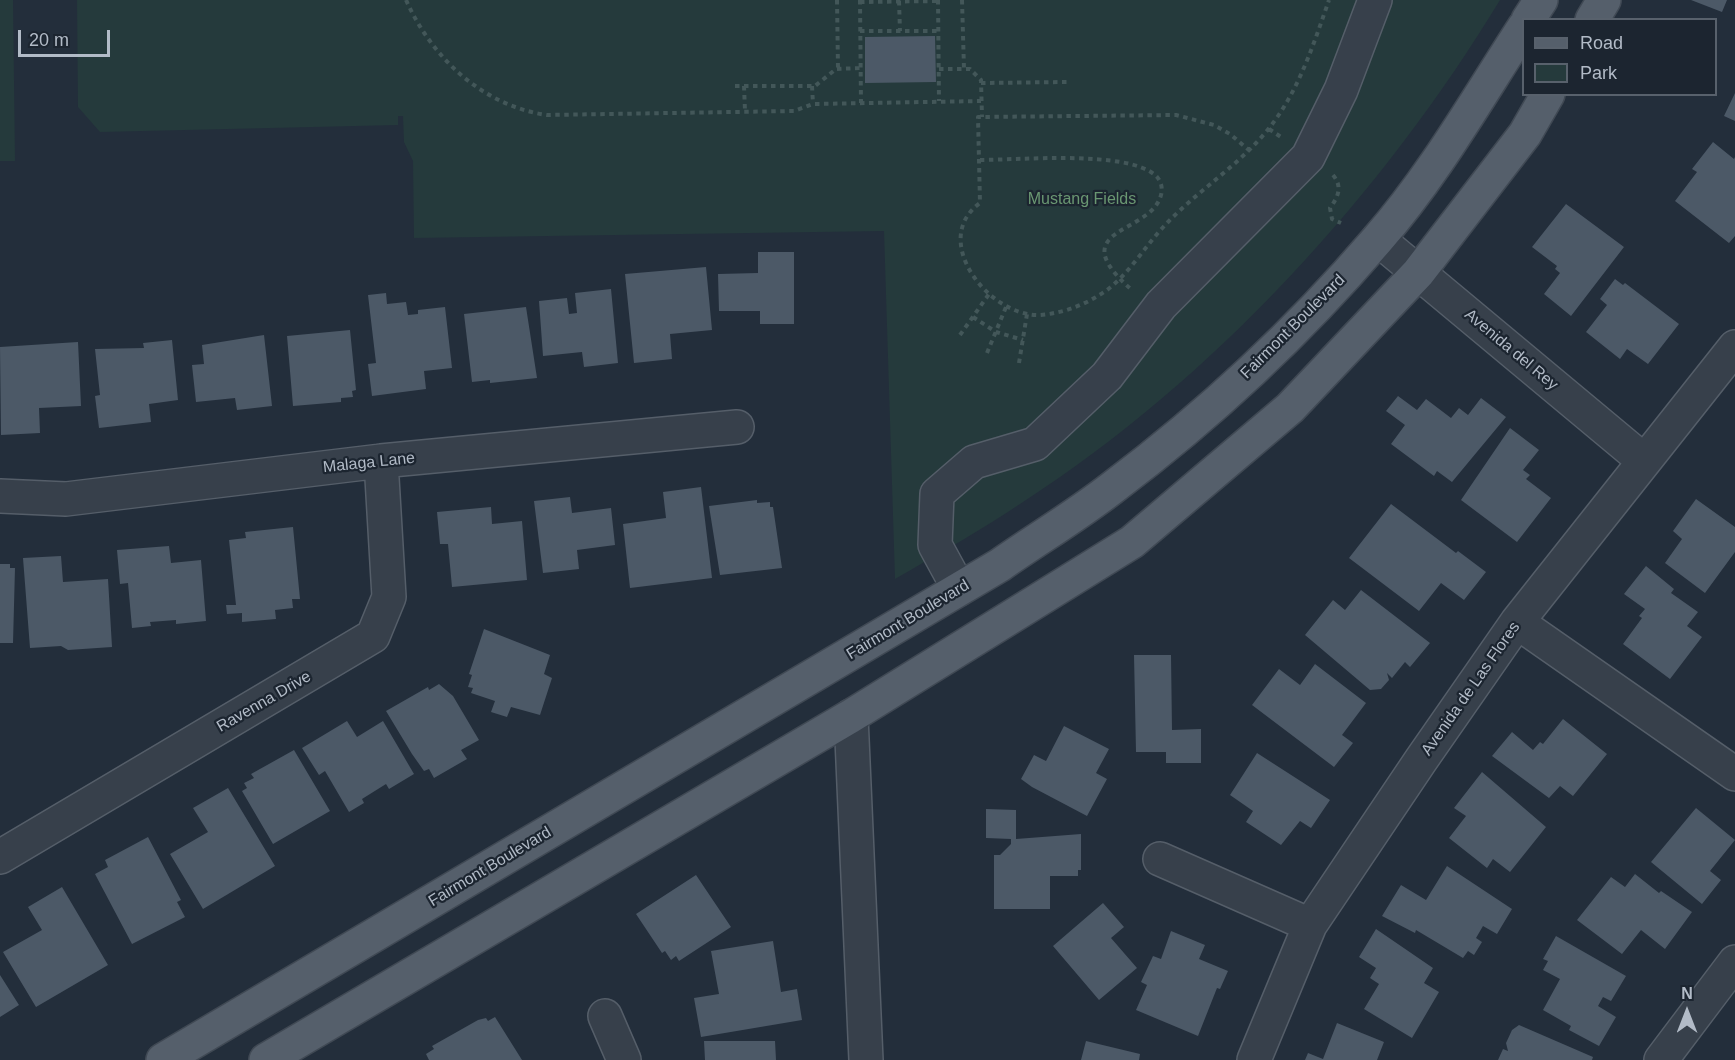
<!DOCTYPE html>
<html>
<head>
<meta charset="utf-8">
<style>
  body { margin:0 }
  #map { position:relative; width:1735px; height:1060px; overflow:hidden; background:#232e3b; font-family:Helvetica,sans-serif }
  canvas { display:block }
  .legend { position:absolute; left:1522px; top:18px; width:195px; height:78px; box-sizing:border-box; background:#1c2530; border:2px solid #58616c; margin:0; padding:8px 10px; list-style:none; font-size:18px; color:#b2bbc7 }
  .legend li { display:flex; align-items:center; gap:12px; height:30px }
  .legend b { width:30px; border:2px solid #58616c }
  .north { position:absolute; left:1657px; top:982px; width:60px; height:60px; -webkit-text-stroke:4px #1c2530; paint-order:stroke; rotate:0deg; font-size:16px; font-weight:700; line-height:24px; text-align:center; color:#b2bbc7 }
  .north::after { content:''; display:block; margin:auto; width:21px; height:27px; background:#b2bbc7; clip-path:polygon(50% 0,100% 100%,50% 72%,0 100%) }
  .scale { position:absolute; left:18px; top:30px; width:92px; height:27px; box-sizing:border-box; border:3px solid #b2bbc7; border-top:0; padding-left:8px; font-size:18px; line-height:21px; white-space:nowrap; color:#b2bbc7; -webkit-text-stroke:4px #1c2530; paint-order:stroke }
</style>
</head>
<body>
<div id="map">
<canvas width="1735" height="1060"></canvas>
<ul class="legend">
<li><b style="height:8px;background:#555f6b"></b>Road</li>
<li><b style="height:16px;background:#253a3c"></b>Park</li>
</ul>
<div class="north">N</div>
<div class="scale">20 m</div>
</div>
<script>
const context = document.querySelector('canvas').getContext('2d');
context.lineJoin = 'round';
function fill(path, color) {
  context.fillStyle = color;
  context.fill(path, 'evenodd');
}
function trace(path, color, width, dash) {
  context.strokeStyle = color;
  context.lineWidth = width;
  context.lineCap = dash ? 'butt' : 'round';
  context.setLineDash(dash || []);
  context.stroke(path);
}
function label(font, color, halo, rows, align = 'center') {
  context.font = font + ' Helvetica,sans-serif';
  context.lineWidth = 4.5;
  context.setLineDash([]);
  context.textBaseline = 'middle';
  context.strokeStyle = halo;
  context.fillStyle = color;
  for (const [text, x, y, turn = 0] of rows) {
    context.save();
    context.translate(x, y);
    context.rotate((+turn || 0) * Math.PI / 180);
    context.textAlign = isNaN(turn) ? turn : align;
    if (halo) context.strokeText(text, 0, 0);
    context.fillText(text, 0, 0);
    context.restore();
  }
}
const green = new Path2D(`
  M0,0H13L15,161H0Z
  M77,0H1500C1383,193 1214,379 1023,502C982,530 938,554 895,579L884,231L414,238L413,161L404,142L403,116H398V125L100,132L78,107Z`);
const building = new Path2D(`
  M1691,0H1727L1722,12Z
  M935,36L936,82L865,83V37Z
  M1735,93V121L1724,116Z
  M1713,142L1734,159L1735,157V236L1729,243L1675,201L1697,172L1692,169Z
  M1566,204L1624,247L1571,316L1544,294L1560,273L1555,269L1557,266L1532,247Z
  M758,252H794V324H760V311H719L718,274L758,273Z
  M706,267L712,330L670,334L672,359L634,363L625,274Z
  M1615,279L1623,285L1625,283L1679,324L1648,364L1627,349L1620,359L1586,332L1607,305L1600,299Z
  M611,289L618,363L584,367L582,352L543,356L539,301L567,298L569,314L577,313L575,293Z
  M386,293L387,304L406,302L408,315L418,314V310L445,307L452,368L424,371L426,389L372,396L368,364L376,363L368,295Z
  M526,307L537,378L490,383V380L472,382L464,314Z
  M350,330L356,390L352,391L353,397L341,398V402L293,406L287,336Z
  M264,335L272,406L237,410L235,398L196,402L192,365L204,364L202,345Z
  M172,340L178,400L149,404L151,422L99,428L95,396L100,395L95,349L144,348L143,343Z
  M78,342L81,406L39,408L40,433L1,435L0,347Z
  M1398,396L1417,410L1426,399L1451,418L1459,408L1468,415L1481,398L1506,417L1452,482L1437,471L1434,476L1391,444L1405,425L1386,411Z
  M1510,428L1539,450L1523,470L1530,475L1526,479L1551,498L1517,542L1461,500Z
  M701,487L712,578L630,588L623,524L666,518L663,492Z
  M570,497L572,513L611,508L615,545L577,550L579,569L543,573L534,501Z
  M1696,499L1735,527V552L1705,593L1665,563L1682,539L1673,531Z
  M757,500V503L770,502V507H773L782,568L720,575L709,506Z
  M1391,504L1456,553L1458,551L1486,572L1464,600L1441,583L1419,611L1349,558Z
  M491,507L492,524L522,521L527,580L452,587L448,544H440L437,512Z
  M293,527L300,599H292L293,608L275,610L276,619L242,622V613L227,614L226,605H236L229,540L246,538L245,532Z
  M169,546L171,563L201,560L206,621L176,624V620L150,622L151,626L132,628L128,583L120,584L117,550Z
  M61,556L63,582L108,579L112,647L68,650L61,646L30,648L23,558Z
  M0,564H10V568H15L13,643H0Z
  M1646,566L1674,589L1671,593L1698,612L1687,626L1702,637L1670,679L1623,644L1642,618L1639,616L1645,609L1624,594Z
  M1361,590L1430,643L1410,667L1405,662L1392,678L1387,673L1389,680L1381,689L1370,690L1305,635L1333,600L1345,610Z
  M484,629L550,655L544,674L552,678L540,715L511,707L507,717L491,712L495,701L471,693L473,688L468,687L472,675L469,674Z
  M1134,655H1171L1172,730L1201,729V763H1166V752H1136Z
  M1315,664L1366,703L1342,735L1353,743L1334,767L1252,705L1279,669L1300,685Z
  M439,684L453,696L479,740L461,750L467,759L434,778L429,769L424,771L412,754L386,711L428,687L429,690Z
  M1563,719L1607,754L1573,796L1560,786L1549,798L1492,756L1512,732L1533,750L1540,742L1543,744Z
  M347,721L357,737L383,721L414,774L389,789L386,784L362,799L364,803L349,812L325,771L319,775L302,748Z
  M1064,726L1109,749L1096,773L1107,779L1087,816L1032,787L1021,779L1034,755L1046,761Z
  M294,750L330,811L273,844L242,791L247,788L244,783L254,778L251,774Z
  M1257,753L1330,800L1311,828L1300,821L1281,845L1246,822L1253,811L1230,795Z
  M1482,772L1546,827L1510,872L1493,859L1487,868L1449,838L1466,816L1454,808Z
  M228,788L275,866L203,909L170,854L208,832L193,808Z
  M1696,808L1735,840L1710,871L1721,880L1702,904L1651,862Z
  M986,809L1016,810V839L1081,834V870H1078V876H1050V909H994V855H1000L1011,844V839L986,838Z
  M148,837L181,900L177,902L185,917L132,944L95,874L108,867L105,860Z
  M1447,866L1512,909L1497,934L1483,926L1476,938L1482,942L1474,955L1468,951L1463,958L1416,930L1415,933L1382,916L1401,885L1426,900Z
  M1635,874L1659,893L1661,891L1692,912L1665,949L1641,930L1622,954L1577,920L1611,877L1625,887Z
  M696,875L731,927L679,961L676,956L671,960L665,951L662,953L636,914Z
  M62,887L108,965L36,1007L3,952L42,930L28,907Z
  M1103,903L1124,927L1111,938L1137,968L1099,1000L1053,946Z
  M1376,929L1433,968L1424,983L1439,992L1412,1038L1364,1009L1379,984L1370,978L1376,968L1359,957Z
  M1171,931L1205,945L1199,959L1228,971L1220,989L1217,988L1198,1036L1136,1010L1147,985L1141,982L1153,956L1161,959Z
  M1556,936L1626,976L1611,1001L1603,997L1598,1006L1616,1017L1599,1046L1569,1030L1571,1026L1543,1010L1560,979L1543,970L1548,961L1543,959Z
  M773,941L781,992L797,989L802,1020L701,1037L694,998L719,994L711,951Z
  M0,975L19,1005L0,1017Z
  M495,1017L522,1060H429L426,1054L434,1049L432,1046L478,1020L486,1018L488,1021Z
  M1337,1023L1384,1042L1377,1060H1305L1308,1053L1323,1059Z
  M1519,1025L1593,1057L1592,1060H1498L1503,1049L1508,1051L1506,1043L1512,1030Z
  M704,1041H775L776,1060H705Z
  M1086,1041L1140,1054L1139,1060H1081Z`);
const path = new Path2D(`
  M406,0C432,58 483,106 547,115L794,111L813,104L981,101
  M837,0L838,69
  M860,0L861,103
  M938,0L939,101
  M962,0L964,69
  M899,1L900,31
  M860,2L938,1
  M860,31H938
  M939,69H970L981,80L982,117
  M981,83L1067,82
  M735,86H815L836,69L861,68
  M744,86L745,111
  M812,86L813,104
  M1269,129L1284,139
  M1250,151L1230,134L1214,125L1176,115L978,117L980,203C929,240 989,317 1040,315C1065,313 1087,304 1107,290C1130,273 1147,243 1168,222C1204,185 1249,159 1278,116C1302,81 1315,40 1329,0
  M980,160C1019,160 1126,150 1155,175C1161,180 1163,188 1161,195C1151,235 1059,227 1133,291
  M1333,175C1343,187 1338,197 1330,208L1332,219L1341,223
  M973,317L996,332L1023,340
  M960,335L989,294
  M987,353L1006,307
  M1019,363L1027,314`);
const minor = new Path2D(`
  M1378,239L1643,460
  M0,496L66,499L381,461L737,427
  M959,589L935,545L937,494L974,462L1035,444L1107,376L1161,305L1308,157L1341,90L1375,0
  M1517,622L1735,774
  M851,716L866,1060
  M0,857L373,636L389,597L381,461
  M1160,859L1310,925
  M605,1016L624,1060
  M1254,1060L1310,925L1421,760L1517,622L1735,347
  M1661,1060L1735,962`);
const major = new Path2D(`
  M1528,20L1541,0
  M1592,20L1604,0
  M163,1060L1000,565C1037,539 1076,516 1112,488C1209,415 1298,332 1377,240C1434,175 1477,99 1524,27
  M266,1060L851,716L1132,542L1290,408L1418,273L1525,134L1548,94`);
const parkNames = [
  ["Mustang Fields",1082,200]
];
const streetNames = [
  ["Fairmont Boulevard",1293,327,-45],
  ["Avenida del Rey",1511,350,40],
  ["Malaga Lane",369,463,-6],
  ["Fairmont Boulevard",908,620,-31],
  ["Avenida de Las Flores",1471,689,-55],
  ["Ravenna Drive",264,702,-30],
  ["Fairmont Boulevard",490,867,-31]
];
fill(green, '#253a3c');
fill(building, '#4c5967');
trace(minor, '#555e69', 36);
trace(major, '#404954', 36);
trace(path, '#435759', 4, [4.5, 4.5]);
trace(minor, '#37404b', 33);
trace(major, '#555f6b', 33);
label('16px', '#6a9772', '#1c2530', parkNames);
label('16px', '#b2bbc7', '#1c2530', streetNames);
</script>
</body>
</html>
